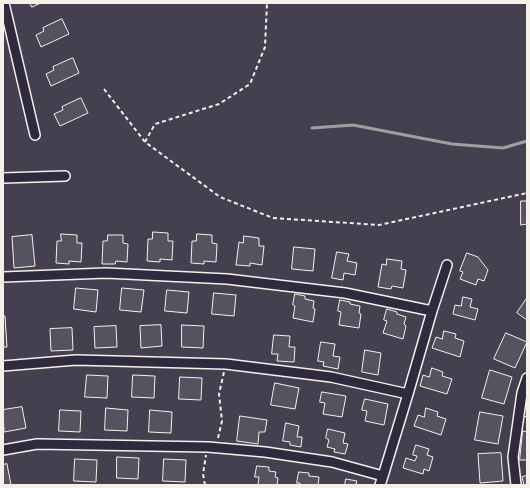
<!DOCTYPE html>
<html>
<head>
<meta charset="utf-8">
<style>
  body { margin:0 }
  #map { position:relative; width:530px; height:488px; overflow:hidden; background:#2f2a3d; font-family:Pangolin,sans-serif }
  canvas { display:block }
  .frame { position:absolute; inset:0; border:4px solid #f4f1e8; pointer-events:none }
</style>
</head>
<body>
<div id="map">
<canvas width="530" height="488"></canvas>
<div class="frame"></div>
</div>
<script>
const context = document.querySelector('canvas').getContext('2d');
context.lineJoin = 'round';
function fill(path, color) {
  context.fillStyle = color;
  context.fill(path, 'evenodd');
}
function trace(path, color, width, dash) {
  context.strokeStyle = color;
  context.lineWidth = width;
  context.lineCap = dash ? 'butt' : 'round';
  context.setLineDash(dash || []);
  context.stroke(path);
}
const green = new Path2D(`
  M3,3H527V485H3Z`);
const stream = new Path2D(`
  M312,128L353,125L452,144L503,148L527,141`);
const building = new Path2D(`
  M30,3H41L32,7Z
  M62,19L69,34L41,47L36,35L44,31L43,28Z
  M73,58L79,73L51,86L46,74L54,70L53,67Z
  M81,98L88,113L60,126L54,114L63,110L62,107Z
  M521,201H527V224L521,225Z
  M153,232L168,233V241H173L172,260L160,259V262L147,261L148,239H152Z
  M61,234L77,235V243H82L81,262L69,261V264L56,263L57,241H61Z
  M197,234L212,235V243L217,244L216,262L204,261V264L191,263L192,241H196Z
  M32,235L35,266L14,268L12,237Z
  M108,235H123V243L128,244L127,262L116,261L115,264H102L103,241H107Z
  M244,236L259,238V246H264L262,265L250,263V266L236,265L239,242L243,243Z
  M294,247L315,249L313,271L292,269Z
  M337,252L349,254L347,261L357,263L355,275L344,273L343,280L332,278Z
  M467,253L478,257L488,270L484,281L478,279L476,285L460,279L463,272L460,271Z
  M387,259L402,261L401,269L406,270L403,288L392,286L391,289L378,287L382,264L386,265Z
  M76,288L98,290L96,312L74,309Z
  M122,288L144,290L141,312L120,310Z
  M167,290L189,292L187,313L165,311Z
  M214,293L236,295L234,316L212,314Z
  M295,294L305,296V299L314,301L313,308L315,309L313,322L293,318L295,306L293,305Z
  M463,297L472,299L470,307L478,309L475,320L453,314L455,305L461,306Z
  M527,298V320L517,313Z
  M340,300L350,302V304L360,306L359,313L361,314L359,328L339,325L341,312L338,311Z
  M387,309L397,312V314L406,317L404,324L406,326L403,339L383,333L387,321L384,320Z
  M3,316H5L7,347H3Z
  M161,325L162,346L141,348L140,326Z
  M182,325L204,326L203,348L182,347Z
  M116,326L117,347L95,348L94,327Z
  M72,328L73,350L51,351L50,329Z
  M444,331L456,334L455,338L464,341L460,357L432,348L436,337L442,339Z
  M506,333L527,342L515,368L494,359Z
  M274,335L290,336L289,347H295L294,362L277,361L278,354H272Z
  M321,342L335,344L333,356L340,357L338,369L323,366L324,362L318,361Z
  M365,350L381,353L378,375L362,372Z
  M432,368L443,372L442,376L452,379L447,394L420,386L423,375L429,377Z
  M490,370L512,377L504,404L482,398Z
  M87,375L108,376L107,398L85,397Z
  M133,375L155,376L154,398L132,397Z
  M180,377L202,378L201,400L179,399Z
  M275,383L299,388L295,409L271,405Z
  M322,392L346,396L342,417L323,414L325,403L320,402Z
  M365,399L388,404L384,425L365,421L367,411L362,410Z
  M527,400V417L523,416Z
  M22,407L26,428L4,432L3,410Z
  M106,408L128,410L127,431L105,430Z
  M426,408L438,412L437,416L446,419L441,435L414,426L418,415L424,417Z
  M60,410L81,411L80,432L59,431Z
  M150,410L172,412L171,433L149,432Z
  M480,412L503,416L498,444L475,440Z
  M240,416L267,420L265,432H259L258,444L237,441Z
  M286,423L299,426L297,437H302L301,447L290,445V442L283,441Z
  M328,429L345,433L343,443L348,444L345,454L334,452L335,449L327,447L329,440L326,438Z
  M523,431L527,432V460H520Z
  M416,445L429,449L427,455L433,457L429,471L424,469L423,474L403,468L406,458L415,461L417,456L413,455Z
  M501,453L503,481L480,483L478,454Z
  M117,457L139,458L138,479L117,478Z
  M75,459L97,460L96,482L74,481Z
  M164,459L186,460L185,482L163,481Z
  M7,464L11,485H3V465Z
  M257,466L269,467V471L276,472L275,477L278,478L277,485H258L259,477H255Z
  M299,472L309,473V476L319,477L318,485H300V483H297Z
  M527,476V485H524L522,477Z
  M346,479L357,481L356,484L359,485H345Z`);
const path = new Path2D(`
  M104,89L145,142L220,197L273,218L379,225L527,193
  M145,142L155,124L219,104L250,84L265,47L267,3
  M218,438L222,421L219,394L224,372
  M205,485L203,474L206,455`);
const minor = new Path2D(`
  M4,3L35,135
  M3,178L65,176
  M3,277L106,273L227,279L345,293L432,311L408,394
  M432,311L447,265
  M3,366L76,360L226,364L331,377L408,394L383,476
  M3,450L37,444L208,447L265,452L332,462L383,476L380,485
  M516,485L513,457L522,393L527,378`);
fill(green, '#454050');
trace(stream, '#a19ea0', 3);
fill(building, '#56525f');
trace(building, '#f4f1e8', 1);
trace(minor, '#f4f1e8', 12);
trace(path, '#f4f1e8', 2, [4, 3]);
trace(minor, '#2f2a3d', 9);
</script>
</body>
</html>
